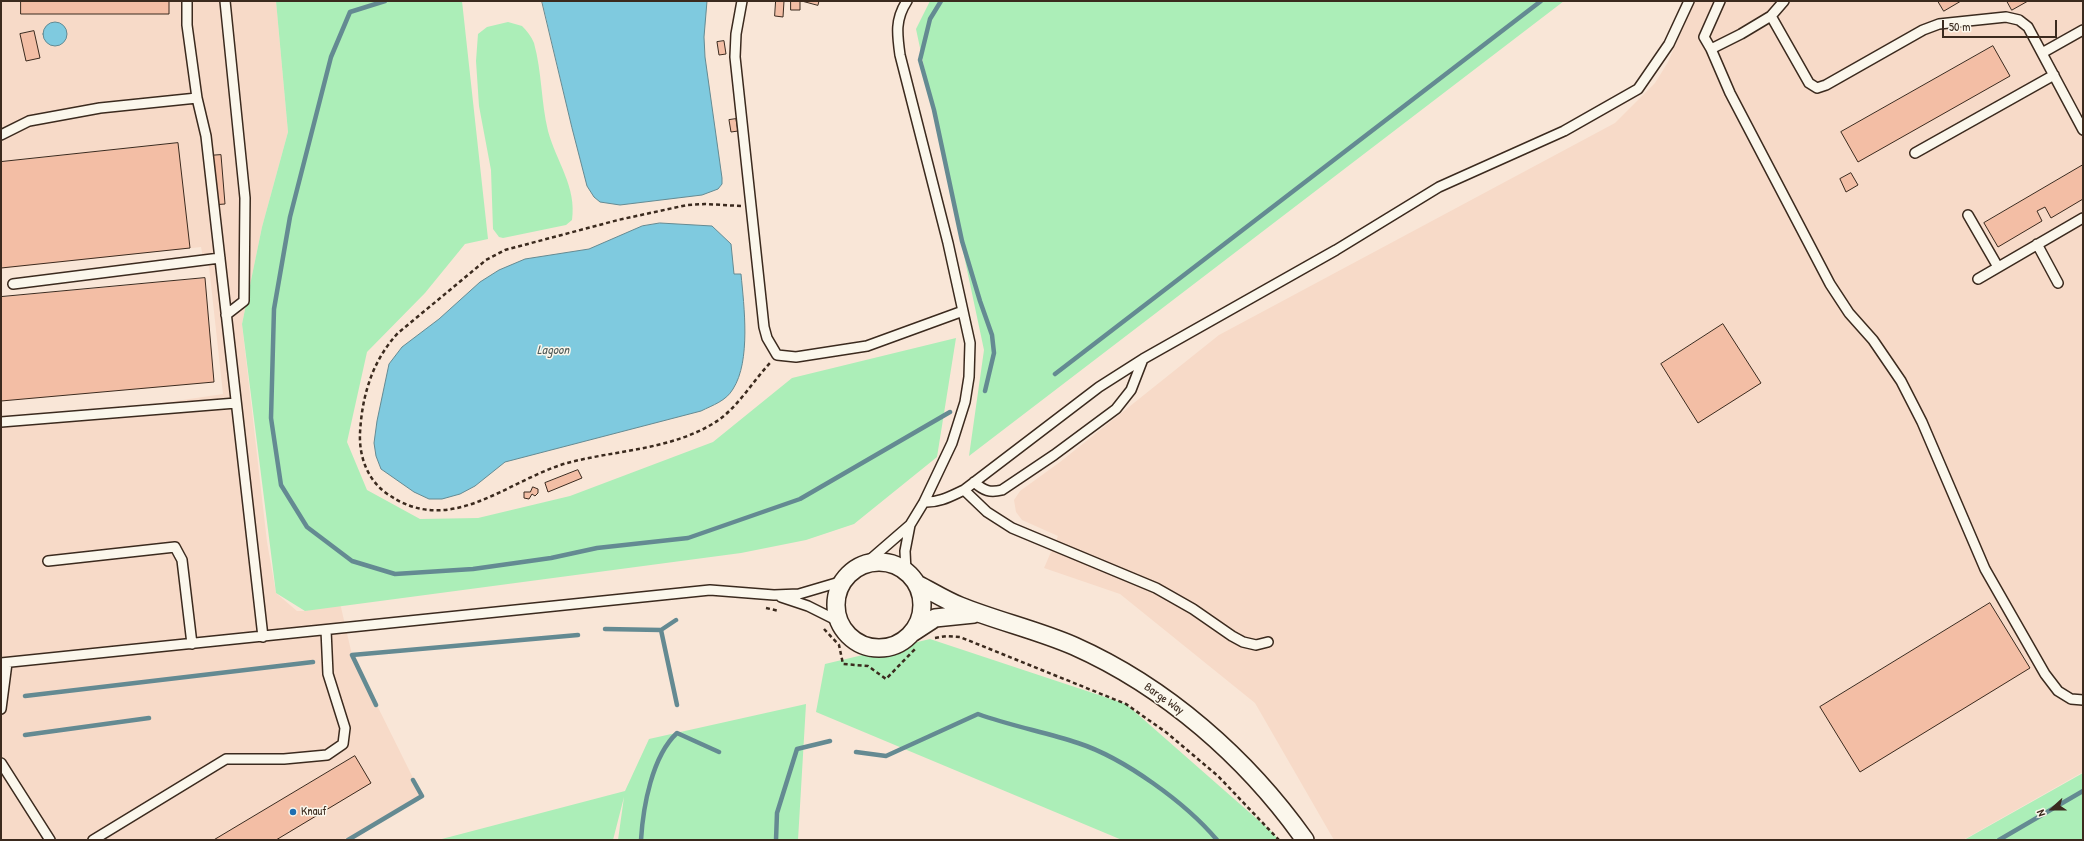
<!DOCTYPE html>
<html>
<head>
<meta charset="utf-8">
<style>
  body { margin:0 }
  #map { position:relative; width:2084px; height:841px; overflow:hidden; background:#f9e6d7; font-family:"Patrick Hand",sans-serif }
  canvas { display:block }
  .frame { position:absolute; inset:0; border:2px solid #3b2a1e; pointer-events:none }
  .north { position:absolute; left:2032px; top:789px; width:40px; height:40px; -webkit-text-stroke:3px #fbf7ec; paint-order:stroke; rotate:249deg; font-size:11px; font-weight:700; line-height:16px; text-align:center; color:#3b2a1e }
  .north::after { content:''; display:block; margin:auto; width:14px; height:18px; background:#3b2a1e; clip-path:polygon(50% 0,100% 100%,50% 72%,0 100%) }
  .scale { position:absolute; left:1942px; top:20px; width:115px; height:18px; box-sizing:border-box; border:2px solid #3b2a1e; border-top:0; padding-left:5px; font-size:12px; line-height:14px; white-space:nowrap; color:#3b2a1e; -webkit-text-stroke:3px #fbf7ec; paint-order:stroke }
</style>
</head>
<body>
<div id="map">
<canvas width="2084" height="841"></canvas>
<div class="frame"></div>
<div class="north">N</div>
<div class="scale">50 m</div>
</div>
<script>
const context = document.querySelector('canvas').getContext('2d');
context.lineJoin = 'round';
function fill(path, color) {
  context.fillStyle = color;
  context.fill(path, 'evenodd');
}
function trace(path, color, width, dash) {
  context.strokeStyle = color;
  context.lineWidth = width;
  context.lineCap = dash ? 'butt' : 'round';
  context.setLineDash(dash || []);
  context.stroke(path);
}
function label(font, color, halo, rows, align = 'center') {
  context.font = font + ' "Patrick Hand",sans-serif';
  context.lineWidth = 3;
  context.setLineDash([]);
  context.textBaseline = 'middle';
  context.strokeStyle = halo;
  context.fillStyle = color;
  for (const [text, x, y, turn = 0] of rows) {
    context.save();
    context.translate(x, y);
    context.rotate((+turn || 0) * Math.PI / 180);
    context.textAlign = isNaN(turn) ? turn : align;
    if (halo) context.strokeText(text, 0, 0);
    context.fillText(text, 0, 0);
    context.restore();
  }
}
const built = new Path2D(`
  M1,1H276L288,132L262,227L242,324L267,542L276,593L297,611H305L340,603L352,655L422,796L348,840H1V427L223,394L208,257L203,258L201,247L1,269Z
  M1694,1H2083V772L1963,840H1334L1255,703L1120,594L1044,568L1058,536L1022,520L1016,512L1014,500L1020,491L1060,462L1219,335L1615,123L1655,83L1668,62Z`);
const green = new Path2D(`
  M276,1H462L488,239L465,244L425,293L367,352L347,442L367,490L420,519L478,518L570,496L713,442L792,378L956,338L937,457L854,524L806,540L741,553L305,611L276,593L242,324L262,227L288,132Z
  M930,1H1564L969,456L984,350L916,29Z
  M508,22L522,26C527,31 531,36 534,43C542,72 541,102 548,131C556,161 577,187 572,220L566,225L503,238L499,237L493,229L491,170L479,106L476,61L478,34L487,27Z
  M930,639L1126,704L1274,834L1278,840H1122L816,712L825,664Z
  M806,704L798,840H618L624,797L613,840H438L625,791L649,739Z
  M2083,773V840H1964Z`);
const water = new Path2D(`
  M542,1H707L704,37L705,57L722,178V184L718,189L702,195L620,205L600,202L594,197L587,186L572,128Z
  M43 34a12 12 0 1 1 24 0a12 12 0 1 1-24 0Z
  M660,223L712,226L731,244L734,274H741C744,306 751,361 733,389C726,401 713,405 701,411L505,462L475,486L460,494L442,499H429L414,492L381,469L376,456L374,443L377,421L389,364L402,347L439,319L480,282L499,270L525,259L589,249L642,226Z`);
const stream = new Path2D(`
  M385,1L350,12L331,57L290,217L274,309L271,418L281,485L307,527L352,561L395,574L473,569L551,558L597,548L688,538L800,499L950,412
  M941,1L930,19L920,60L934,110L962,241L980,301L992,335L994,353L985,391
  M1055,374L1541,1
  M605,629L661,630L677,705
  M661,630L676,620
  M25,696L313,662
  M376,705L352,655L578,635
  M25,735L149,718
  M856,752L886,756L978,714C1011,726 1045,732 1078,743C1124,758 1186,803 1217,840
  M348,840L422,796L413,780
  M641,840C643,807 652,756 677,733L719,752
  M776,840L777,813L797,749L830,741
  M1999,840L2083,791`);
const building = new Path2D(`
  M21,1H169V14H21Z
  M776,1H784L783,17L775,16Z
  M791,1H800V10H791Z
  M802,1H819L818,5Z
  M1938,1H1961L1944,11Z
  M2007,1H2028L2012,10Z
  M34,31L40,58L26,61L20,34Z
  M724,41L726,54L719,55L717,42Z
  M1993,46L2010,76L1858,162L1841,132Z
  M736,119L738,131L731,132L729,120Z
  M178,143L190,248L1,268V162Z
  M221,155L225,204L211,205L207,156Z
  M2083,165V199L2051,218L2045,207L2037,211L2042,221L1998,247L1984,223Z
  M1851,173L1858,185L1846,192L1840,179Z
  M205,278L214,382L1,401V297Z
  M1723,324L1761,383L1698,423L1661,364Z
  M578,470L582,478L548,492L545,483Z
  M533,487L538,489V493L535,496L532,494L529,499L524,498V492H530Z
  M1990,603L2030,668L1860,772L1820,707Z
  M355,756L371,783L276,840H214Z`);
const path = new Path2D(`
  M741,206L705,204L687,205L618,220L505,250L486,260L398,333C372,361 362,396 360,433C359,456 367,479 386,493C450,539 505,481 567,463C616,450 670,450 714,423C737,409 752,382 770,363
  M766,608L779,611
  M824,629L839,645L843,664L868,666L886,679L915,649
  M935,638L947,636L960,637L1126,704L1167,733L1218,776L1279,840`);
const lane = new Path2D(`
  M187,1V25L197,98
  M225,1L245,198L244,301L226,315
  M742,1L736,34L735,57L764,327L767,338L777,355L796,357L867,346L963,311
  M1720,1L1704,37L1711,49L1741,34L1771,16
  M1784,1L1771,16L1809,83L1817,88L1826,85L1923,30L1939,24L2006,17L2019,20L2028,27L2083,130
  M1711,49L1730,93L1830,284L1849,313L1873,340L1901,381L1922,422L1985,569L2045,674L2058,691L2071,699L2083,700
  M2042,53L2083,30
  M1,135L29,121L100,108L197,98L206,136L263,637
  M1915,153L2054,75
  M1968,215L1998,267
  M2037,244L2058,283
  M1978,279L2083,218
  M13,284L220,258
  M1,422L236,403
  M974,482C984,491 990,493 1002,490L1054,455L1116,409L1131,390L1143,359
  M964,490L987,512L1012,528L1156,588L1193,609L1232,636L1243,642L1256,645L1268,642
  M924,502C939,503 951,496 964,490L1099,387L1143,359L1336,250L1439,187L1564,131L1638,89L1669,44L1689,1
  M48,561L175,547L182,560L192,644
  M865,564L910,525
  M906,572L905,551L910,525L924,502L952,443L965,402L969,377L970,343L948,243L900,55C897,34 895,19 907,1
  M781,597L808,606L840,622
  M1,663L710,590L774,595L799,594L843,581
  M1,709L7,663
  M1,763L50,840
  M93,840L226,759H284L327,755L343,744L345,728L328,674L326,630`);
const street = new Path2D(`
  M836 605a43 43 0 1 1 86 0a43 43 0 1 1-86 0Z
  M917,584C931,591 945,600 960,606C997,621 1037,630 1074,646C1166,687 1247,758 1305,840
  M912,633L935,618L974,614`);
const markers = [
  [293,812,4,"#1f6fb2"]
];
const streetNames = [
  ["Barge Way",1164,699,35]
];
const poiNames = [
  ["Knauf",301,812]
];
const waterNames = [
  ["Lagoon",553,351]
];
fill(built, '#f7dac8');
fill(green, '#aceeb8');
fill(water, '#7fcadf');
trace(water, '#648a92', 1);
trace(stream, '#648a92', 4.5);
fill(building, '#f3bea5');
trace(building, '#3b2a1e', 1);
trace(lane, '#3b2a1e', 12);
trace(street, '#3b2a1e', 20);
trace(path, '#3b2a1e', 2.5, [4, 3]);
trace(lane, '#fbf7ec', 9);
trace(street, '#fbf7ec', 17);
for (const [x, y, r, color] of markers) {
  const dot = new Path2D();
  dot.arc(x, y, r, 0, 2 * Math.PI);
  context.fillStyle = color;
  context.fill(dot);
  trace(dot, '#fbf7ec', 1.5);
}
label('12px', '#3b2a1e', '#fbf7ec', streetNames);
label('12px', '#3b2a1e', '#fbf7ec', poiNames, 'left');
label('italic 13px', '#4f5a58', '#fbf7ec', waterNames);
</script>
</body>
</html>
